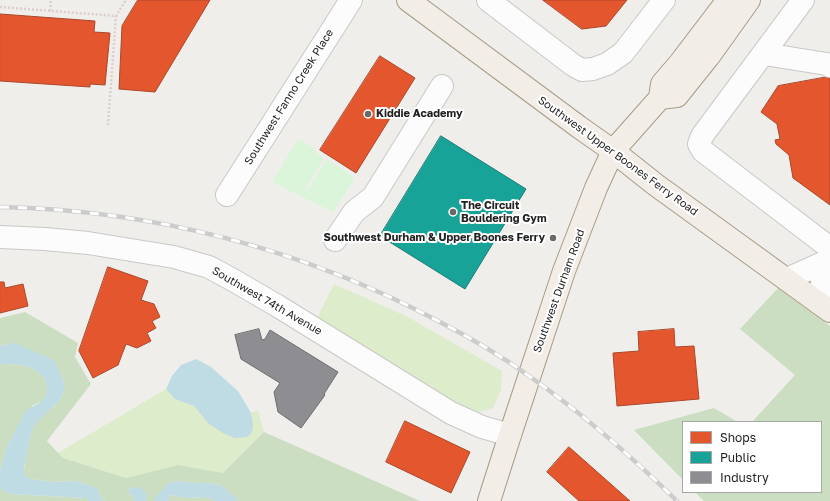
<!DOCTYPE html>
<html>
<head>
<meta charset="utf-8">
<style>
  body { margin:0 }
  #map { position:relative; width:830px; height:501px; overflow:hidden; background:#f0eeeb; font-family:"Golos Text",sans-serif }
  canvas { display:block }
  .legend { position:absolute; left:682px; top:421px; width:140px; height:72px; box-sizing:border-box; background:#fff; border:1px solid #a7a7a7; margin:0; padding:5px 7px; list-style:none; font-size:12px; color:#222 }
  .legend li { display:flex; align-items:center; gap:8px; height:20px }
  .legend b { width:20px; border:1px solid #a7a7a7 }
</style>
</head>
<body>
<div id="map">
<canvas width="830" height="501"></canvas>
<ul class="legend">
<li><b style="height:11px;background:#e4572e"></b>Shops</li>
<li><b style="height:11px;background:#17a398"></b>Public</li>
<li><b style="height:11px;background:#8d8d92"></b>Industry</li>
</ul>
</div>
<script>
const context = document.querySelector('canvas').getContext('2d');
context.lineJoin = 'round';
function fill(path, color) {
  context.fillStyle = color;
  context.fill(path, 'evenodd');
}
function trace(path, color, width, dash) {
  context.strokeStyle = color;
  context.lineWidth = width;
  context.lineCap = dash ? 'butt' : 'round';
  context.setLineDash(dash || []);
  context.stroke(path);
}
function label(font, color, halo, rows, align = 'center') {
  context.font = font + ' "Golos Text",sans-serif';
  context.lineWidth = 4;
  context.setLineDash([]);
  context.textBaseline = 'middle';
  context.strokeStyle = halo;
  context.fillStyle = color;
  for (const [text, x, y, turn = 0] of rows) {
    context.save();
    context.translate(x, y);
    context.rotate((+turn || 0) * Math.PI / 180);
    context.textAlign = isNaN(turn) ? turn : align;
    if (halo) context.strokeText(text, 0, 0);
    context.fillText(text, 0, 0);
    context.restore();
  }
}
const grass = new Path2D(`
  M334,284L406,316L502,371L501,390L493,408L473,414L317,318Z
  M166,389L175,399L194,406L208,423L253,424L251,413L258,410L264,432L223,473L178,465L126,478L63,458L58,453Z`);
const forest = new Path2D(`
  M778,288L830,326V501H704L695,492H821V422H752L795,375L740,329Z
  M25,312L78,343L75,357L91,384L47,441L63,458L126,478L178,465L223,473L264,432L420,501H239L221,485L208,483H196L178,481L168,483L155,501H146L141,487L127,489L135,501H105L101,498L97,488L75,481L54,482L30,479L24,475C24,464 29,433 35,424C43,411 62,406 64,389C65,385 62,378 61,374L15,343L0,346V318Z
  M0,364C15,364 34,364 44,378C47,382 47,389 47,394L41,402L33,405L17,428L7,447L0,471Z
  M714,408L738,422H683V480L634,430Z
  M0,487L2,490L9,494L87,498L88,501H0Z
  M172,495L187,498L206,497L215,501H167Z`);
const park = new Path2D(`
  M298,139L316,149L315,152L324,158L305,189L308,190L327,159L355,178L333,212L272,182Z`);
const water = new Path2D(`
  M15,343L54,360L61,374L65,388L60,400L35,424L31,433L24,467V475L30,479L54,482L75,481L97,488L101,498L105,501H88L87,498L9,494L2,490L0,487V471L7,447L26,410L41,402L47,394C47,389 47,382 44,378C34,364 15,364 0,364V346Z
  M196,359L211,367L238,391L251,413L253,424L252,432L247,437L235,438L223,433L208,423L194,406L175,399L166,389L172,376L181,365Z
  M178,481L196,483H208L221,485L239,501H215L206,497L187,498L172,495L167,501H153L168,483Z
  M141,487L147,495L146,501H135L127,489Z`);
const shops = new Path2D(`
  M138,0H210L155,92L119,89L122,26Z
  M543,0H627L606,26L582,29Z
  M0,14L95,21L94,32L110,33L105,85L90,84V87L0,81Z
  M380,56L415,78L356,173L320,150Z
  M827,77L830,79V205L793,178L789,155L776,144L775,140L780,139L777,124L761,112L778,86Z
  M108,267L148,281L141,300L154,304L160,317L152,321L156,328L147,333L151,341L137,348L126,344L118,365L93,378L79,351Z
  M0,282H4L5,288L23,284L28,306L0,313Z
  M674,329L675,347L694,346L699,399L617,406L613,353L639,351L638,332Z
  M405,421L470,452L451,493L386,462Z
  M569,447L630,501H579L547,472Z`);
const public = new Path2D(`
  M441,136L526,189L465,289L380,236Z`);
const industry = new Path2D(`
  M259,329L262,340L265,339L270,330L338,372L324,394L325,395L301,428L278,412L274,392L280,383L241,359L235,335Z`);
const path = new Path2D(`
  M0,7L116,16L126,0
  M50,11L51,0
  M108,125L116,16`);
const minor = new Path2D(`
  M488,0L573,65L582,70L593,69L607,64L623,53L664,0
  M803,0L702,136L699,144L703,151L830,248
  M764,54L827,64L830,66
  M227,195L351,0
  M0,237L45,239L88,243L174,257L209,267L233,280L276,305L451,413L482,427L510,435
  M335,240L354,212L373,197L442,86
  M787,279L825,262L830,256
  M819,303L825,262`);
const major = new Path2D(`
  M408,0L579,127L613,151L656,185L830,311
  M660,98L677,96L709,56L749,0
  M489,501L510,435L564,271L596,188L613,151L660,98L662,84L680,63L728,0`);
const rail = new Path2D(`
  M0,207C153,210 303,249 438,321C469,337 500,355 529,376C582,413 631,456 677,501`);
const markers = [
  [368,114,4,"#6a6968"],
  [453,212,4,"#6a6968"],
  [553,238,4,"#6a6968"]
];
const streetNames = [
  ["Southwest Fanno Creek Place",289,97,-58],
  ["Southwest Upper Boones Ferry Road",618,156,36],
  ["Southwest Durham Road",559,291,-70],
  ["Southwest 74th Avenue",267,301,30]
];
const poiNames = [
  ["Kiddie Academy",376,114],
  ["The Circuit",461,206],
  ["Bouldering Gym",461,219],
  ["Southwest Durham & Upper Boones Ferry",545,238,"right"]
];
fill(grass, '#ddeccb');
fill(forest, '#cbdec1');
fill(park, '#daf5da');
fill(water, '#bfdbe3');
fill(shops, '#e4572e');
trace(shops, '#aa472a', 1);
fill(public, '#17a398');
trace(public, '#1a7c75', 1);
fill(industry, '#8d8d92');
trace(industry, '#6d6d70', 1);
trace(minor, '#c9c8c7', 24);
trace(major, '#a79c86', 24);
trace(path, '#dccecd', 2.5, [2, 2]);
trace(minor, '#fdfcfc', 22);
trace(major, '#f3ede7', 22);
trace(rail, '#ccc', 4.5);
trace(rail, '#fff', 3, [9]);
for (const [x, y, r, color] of markers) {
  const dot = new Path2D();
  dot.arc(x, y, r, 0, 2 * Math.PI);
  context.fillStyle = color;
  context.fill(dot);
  trace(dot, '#fff', 1.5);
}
label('11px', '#222', '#fff', streetNames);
label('bold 11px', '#222', '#fff', poiNames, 'left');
</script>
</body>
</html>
